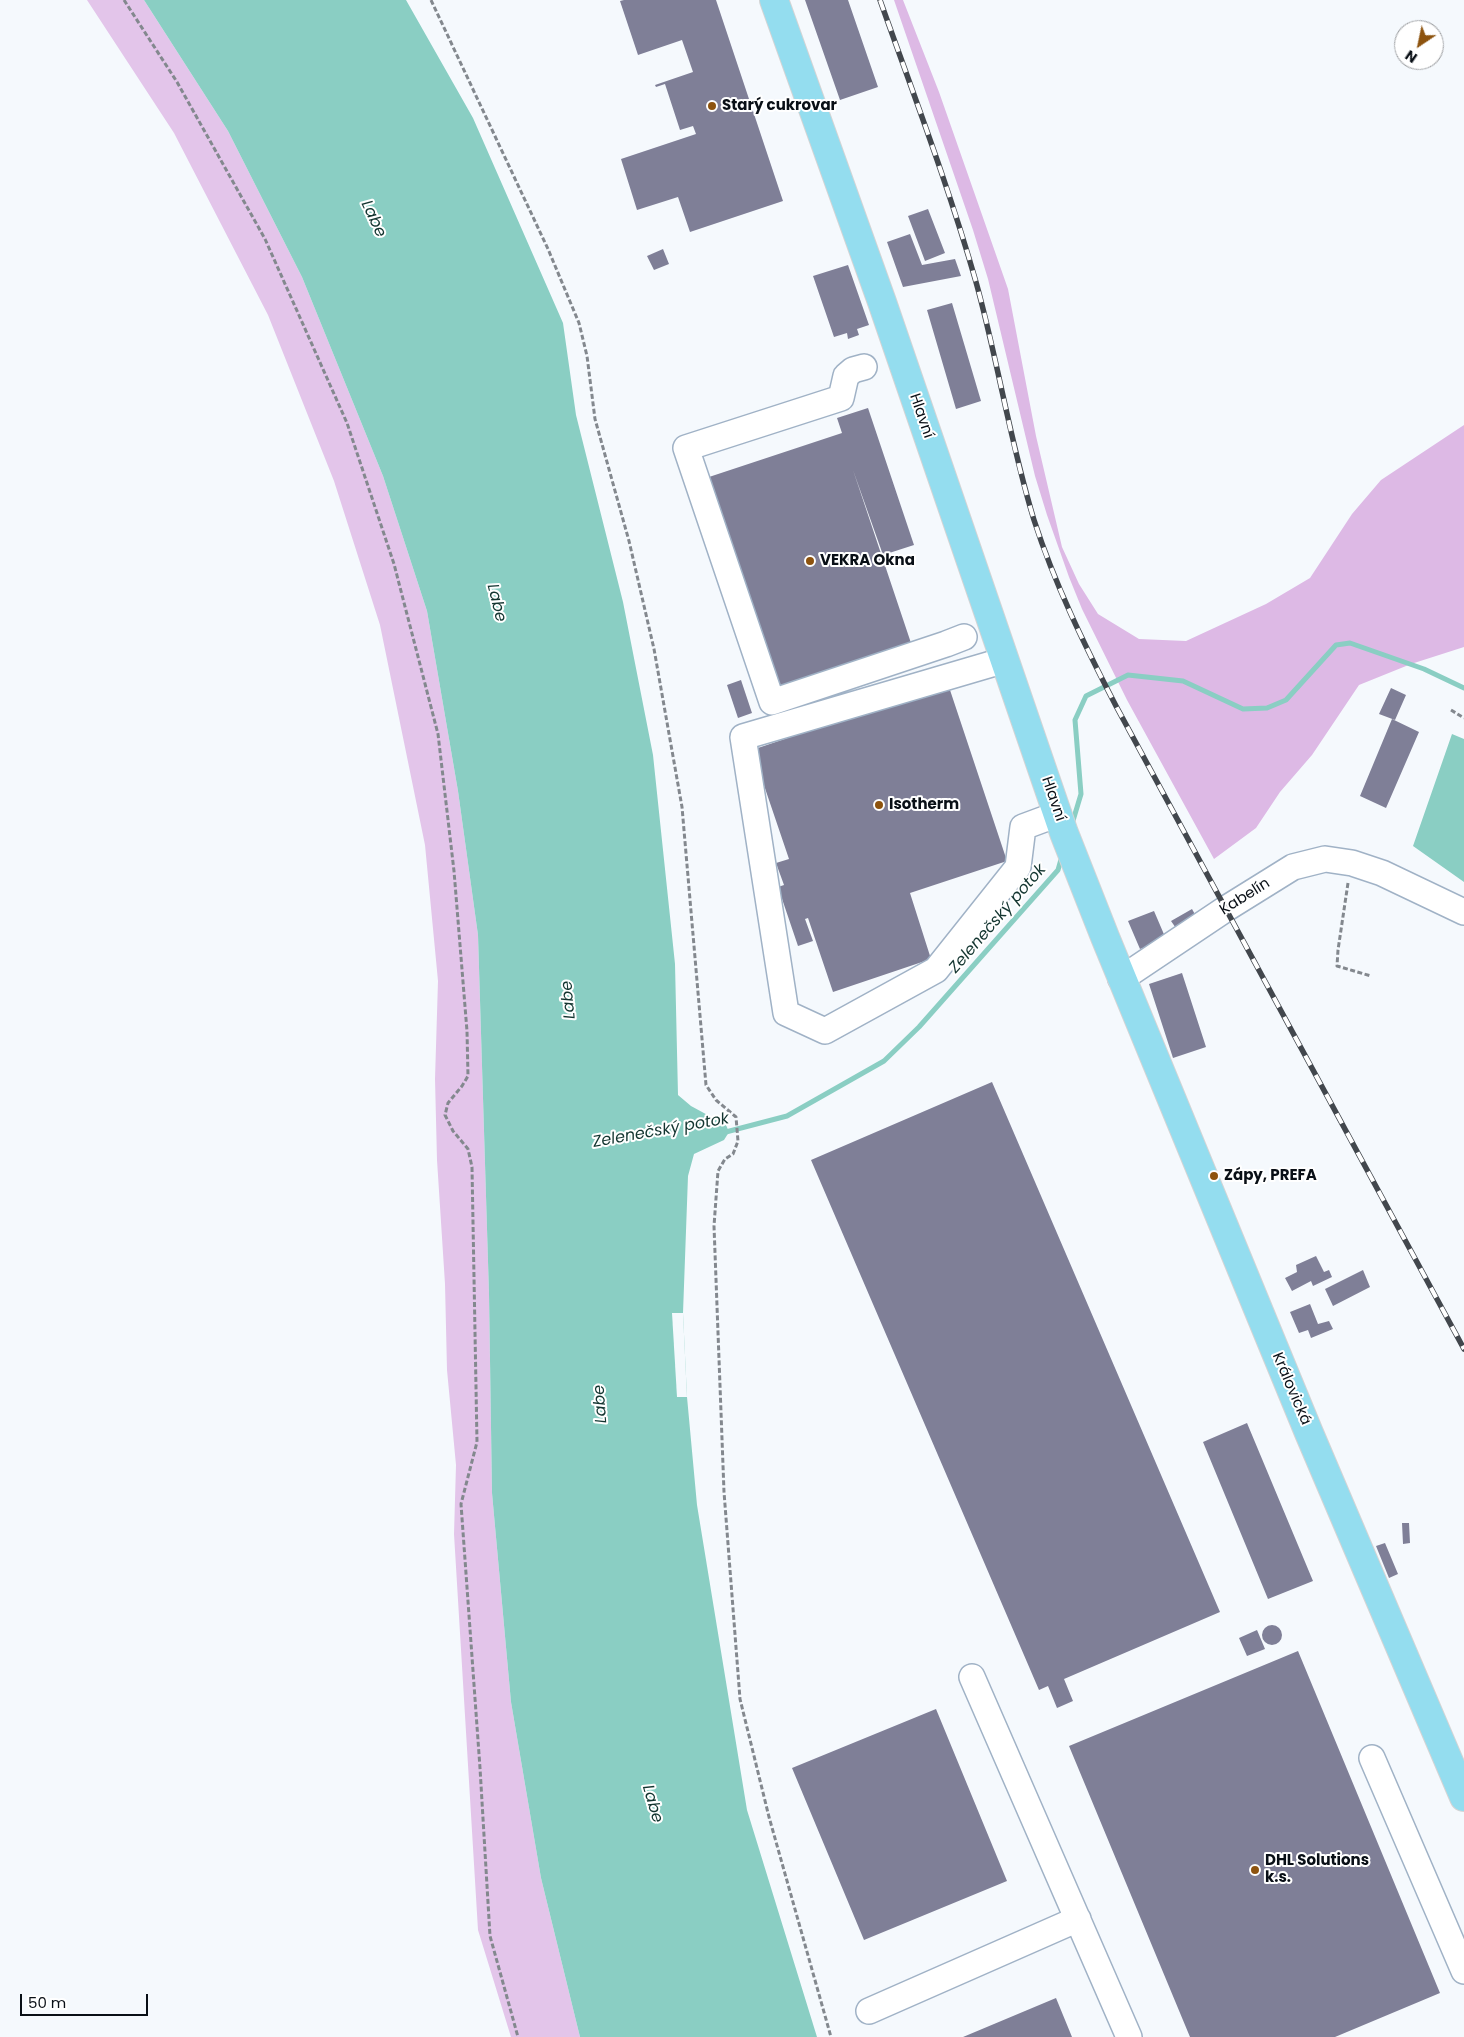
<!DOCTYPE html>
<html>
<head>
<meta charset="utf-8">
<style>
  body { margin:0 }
  #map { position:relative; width:1464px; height:2037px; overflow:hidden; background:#f5f9fd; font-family:Poppins,sans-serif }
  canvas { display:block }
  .north { position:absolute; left:1394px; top:20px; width:50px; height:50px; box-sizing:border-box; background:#fff; border:1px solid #9d9fa2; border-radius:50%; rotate:214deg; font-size:14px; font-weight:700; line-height:20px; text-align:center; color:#090f16 }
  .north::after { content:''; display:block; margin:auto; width:18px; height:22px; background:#8d530e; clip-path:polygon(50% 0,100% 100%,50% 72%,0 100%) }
  .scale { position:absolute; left:20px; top:1994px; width:128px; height:22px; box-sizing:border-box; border:2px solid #090f16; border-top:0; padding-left:6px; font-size:15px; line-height:18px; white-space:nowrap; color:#090f16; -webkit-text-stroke:4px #fff; paint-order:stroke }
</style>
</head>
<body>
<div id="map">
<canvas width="1464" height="2037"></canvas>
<div class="north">N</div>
<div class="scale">50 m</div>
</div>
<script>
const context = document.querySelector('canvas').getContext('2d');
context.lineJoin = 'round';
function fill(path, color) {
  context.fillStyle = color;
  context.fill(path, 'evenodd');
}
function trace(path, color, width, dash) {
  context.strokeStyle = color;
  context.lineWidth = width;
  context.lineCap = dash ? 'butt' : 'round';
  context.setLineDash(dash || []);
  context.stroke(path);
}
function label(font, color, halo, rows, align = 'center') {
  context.font = font + ' Poppins,sans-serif';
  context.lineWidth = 4;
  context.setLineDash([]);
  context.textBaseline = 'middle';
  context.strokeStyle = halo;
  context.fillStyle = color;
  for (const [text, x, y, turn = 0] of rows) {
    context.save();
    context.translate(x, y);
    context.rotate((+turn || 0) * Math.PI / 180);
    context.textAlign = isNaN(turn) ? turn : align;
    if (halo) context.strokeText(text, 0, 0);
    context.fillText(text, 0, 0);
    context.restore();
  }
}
const green = new Path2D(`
  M87,0H144L228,131L302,277L383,476L427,611L458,791L478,935L489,1294L492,1493L511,1702L541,1878L580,2037H511L478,1930L454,1534L456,1465L447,1370L445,1284L437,1160L435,1079L438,981L425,845L380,625L334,481L268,315L174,133Z`);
const forest = new Path2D(`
  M894,0H903L939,92L1008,289L1036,436L1062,547L1079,584L1098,614L1139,639L1186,641L1266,604L1310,578L1352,514L1381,480L1464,425V647L1411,664L1359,685L1312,755L1280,792L1256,828L1214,859L1127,700L1082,609L1069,577L1047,515L1035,476L988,279L973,230Z`);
const water = new Path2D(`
  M144,0H406L473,118L563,323L576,415L623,602L653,755L675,964L678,1095L691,1106L726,1125L729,1132L724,1140L694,1154L688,1176L683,1313L687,1397L697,1505L747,1810L817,2037H580L541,1878L511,1702L492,1493L489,1294L478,935L458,791L427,611L383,476L302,277L228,131Z
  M1452,734L1464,739V882L1413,846Z`);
const pier = new Path2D(`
  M672,1313H683L687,1397H677Z`);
const stream = new Path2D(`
  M1072,824L1081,794L1075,720L1086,696L1128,675L1183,681L1243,709L1267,708L1286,700L1336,645L1350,643L1424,669L1464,688
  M722,1133L787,1116L884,1061L919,1027L1058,870L1062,856`);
const building = new Path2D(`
  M624,0H716L783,201L690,232L678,197L637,210L621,159L696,134L693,126L680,130L665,84L656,87L655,85L693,72L682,40L638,55L620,1Z
  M805,0H848L878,87L840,100Z
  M928,209L945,253L925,261L908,216Z
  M910,234L922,265L955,259L961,276L903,287L887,242Z
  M663,249L669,264L654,270L647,256Z
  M848,265L869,325L857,329L859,335L848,339L847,333L834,337L813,276Z
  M952,303L981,401L956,409L927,310Z
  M868,408L914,545L883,555L853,470L912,646L779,690L709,477L842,433L837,418Z
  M741,680L752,713L738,718L727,685Z
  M948,684L1007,861L910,893L931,959L833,992L808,918L805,919L813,941L798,946L778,887L784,885L776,863L789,859L752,750Z
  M1391,688L1406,695L1395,720L1379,714Z
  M1392,719L1419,732L1386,808L1360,796Z
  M1192,909L1197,918L1178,931L1171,921Z
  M1154,911L1166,939L1140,949L1128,921Z
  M1182,973L1206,1047L1173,1058L1149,984Z
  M992,1082L1220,1612L1064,1679L1073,1701L1057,1708L1048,1686L1039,1690L811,1160Z
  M1316,1256L1324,1272L1329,1270L1332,1277L1313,1286L1311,1281L1292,1291L1285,1278L1297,1272L1296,1265Z
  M1363,1270L1370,1287L1333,1306L1325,1289Z
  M1310,1304L1318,1324L1329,1321L1333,1329L1311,1338L1308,1330L1299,1333L1290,1312Z
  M1247,1423L1313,1581L1268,1599L1203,1442Z
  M1402,1523H1409L1410,1543L1403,1544Z
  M1385,1543L1398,1574L1389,1578L1376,1546Z
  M1262 1635a10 10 0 1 1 20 0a10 10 0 1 1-20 0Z
  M1257,1630L1265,1649L1247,1656L1239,1638Z
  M1298,1651L1440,1993L1335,2037H1190L1069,1746Z
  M936,1709L1007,1881L864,1940L792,1768Z
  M1056,1998L1072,2037H963Z`);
const path = new Path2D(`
  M124,0L177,82L265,239L347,423L394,564L438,734L454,871L467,1031L468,1076L462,1086L448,1103L445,1115L453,1131L468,1149L472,1167L477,1442L461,1504L480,1768L490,1936L518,2037
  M431,0L548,249L579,323L587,356L595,419L629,541L654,649L682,807L706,1085L716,1100L736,1117L738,1141L733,1154L725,1159L718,1171L714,1226L724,1492L740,1699L769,1817L831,2037
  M1451,710L1464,718
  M1348,883L1338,950L1337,966L1371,976`);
const minor = new Path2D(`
  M864,367L853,370L846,376L841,398L686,448L772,702L946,644L964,637
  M1005,660L743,737L786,1013L825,1031L936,970L1018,867L1023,827L1058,814
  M1121,979L1227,908L1293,867L1325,859L1352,863L1382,873L1464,912
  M972,1677L1129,2037
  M1372,1758L1464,1971
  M869,2011L1078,1919`);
const major = new Path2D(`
  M774,0L882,302L1064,833L1105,937L1309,1433L1464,1797`);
const rail = new Path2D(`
  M880,0C913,93 949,187 976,282C998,361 1010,442 1034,520C1055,585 1085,646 1116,706L1464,1349`);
const markers = [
  [712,106,5,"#8d530e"],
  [810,561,5,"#8d530e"],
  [879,805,5,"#8d530e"],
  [1214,1176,5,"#8d530e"],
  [1255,1870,5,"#8d530e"]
];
const poiNames = [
  ["Starý cukrovar",722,106],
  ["VEKRA Okna",820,561],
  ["Isotherm",889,805],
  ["Zápy, PREFA",1224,1176],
  ["DHL Solutions",1265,1861],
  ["k.s.",1265,1878]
];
const streetNames = [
  ["Hlavní",921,416,71],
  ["Hlavní",1053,799,71],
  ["Kabelín",1245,897,-32],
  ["Královická",1291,1389,67]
];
const waterNames = [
  ["Labe",373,219,65],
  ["Labe",496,603,76],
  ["Zelenečský potok",998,919,-49],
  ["Labe",569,1000,-95],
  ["Zelenečský potok",661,1131,-10],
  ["Labe",601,1404,-94],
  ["Labe",652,1804,74]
];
fill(green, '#e3c5ea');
fill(forest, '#ddb9e5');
fill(water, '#8acec3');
fill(pier, '#f5f9fd');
trace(stream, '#8acec3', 5);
fill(building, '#7f7f97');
trace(minor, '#a0b2c6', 28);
trace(major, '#d3d4d5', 30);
trace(path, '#83888e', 3, [5, 2.5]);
trace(minor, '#fff', 25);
trace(major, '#94ddef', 28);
trace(rail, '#42474d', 5.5);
trace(rail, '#fff', 4, [11]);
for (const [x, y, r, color] of markers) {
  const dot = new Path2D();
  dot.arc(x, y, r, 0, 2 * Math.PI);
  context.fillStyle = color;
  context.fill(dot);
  trace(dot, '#fff', 2);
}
label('bold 15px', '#090f16', '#fff', poiNames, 'left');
label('15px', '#090f16', '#fff', streetNames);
label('italic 16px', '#133530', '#fff', waterNames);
</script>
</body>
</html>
